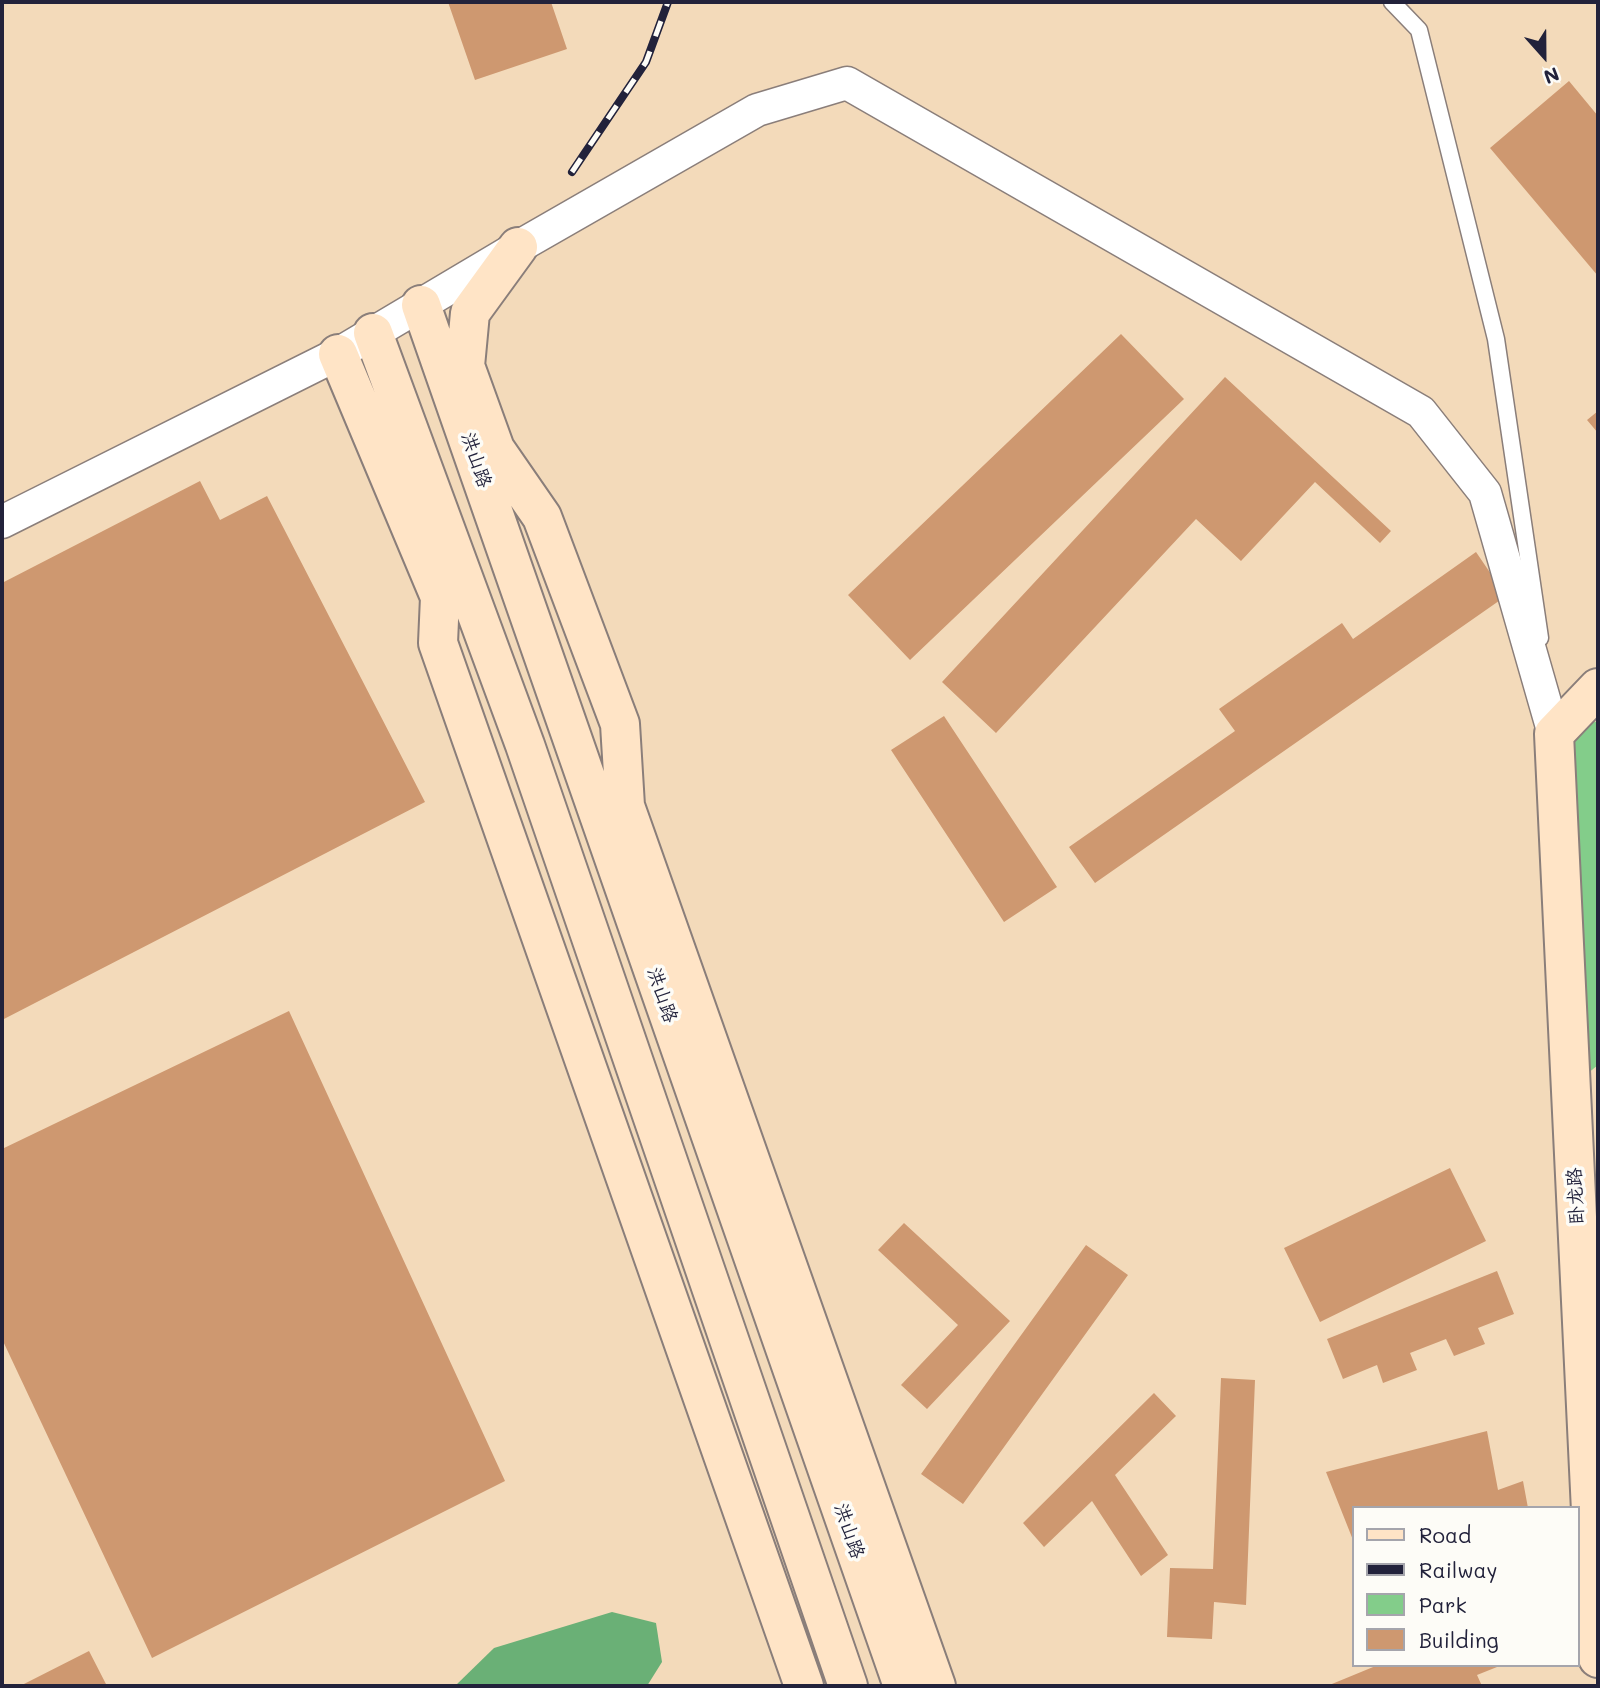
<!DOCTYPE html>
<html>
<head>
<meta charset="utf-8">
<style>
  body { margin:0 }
  #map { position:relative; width:1600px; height:1688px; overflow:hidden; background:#f3daba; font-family:Mali,sans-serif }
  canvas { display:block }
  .frame { position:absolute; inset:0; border:4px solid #22223b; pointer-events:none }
  .legend { position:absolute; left:1352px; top:1506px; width:228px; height:161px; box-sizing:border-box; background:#fdfcf7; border:2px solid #a5a5ac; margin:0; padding:9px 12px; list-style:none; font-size:21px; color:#22223b }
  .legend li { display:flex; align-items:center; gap:14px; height:35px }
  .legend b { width:35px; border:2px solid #a5a5ac }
  .north { position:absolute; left:1509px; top:21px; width:70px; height:70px; -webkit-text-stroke:5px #fdfcf7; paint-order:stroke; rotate:159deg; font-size:19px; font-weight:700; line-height:28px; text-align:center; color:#22223b }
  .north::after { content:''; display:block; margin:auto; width:24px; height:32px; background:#22223b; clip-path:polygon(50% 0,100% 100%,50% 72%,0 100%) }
</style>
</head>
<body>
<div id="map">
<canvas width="1600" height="1688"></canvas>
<div class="frame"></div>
<ul class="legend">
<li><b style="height:9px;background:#ffe4c6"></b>Road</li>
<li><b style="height:9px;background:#22223b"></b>Railway</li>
<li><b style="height:19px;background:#83cd8a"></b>Park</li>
<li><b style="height:19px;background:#ce9870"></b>Building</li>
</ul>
<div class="north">N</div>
</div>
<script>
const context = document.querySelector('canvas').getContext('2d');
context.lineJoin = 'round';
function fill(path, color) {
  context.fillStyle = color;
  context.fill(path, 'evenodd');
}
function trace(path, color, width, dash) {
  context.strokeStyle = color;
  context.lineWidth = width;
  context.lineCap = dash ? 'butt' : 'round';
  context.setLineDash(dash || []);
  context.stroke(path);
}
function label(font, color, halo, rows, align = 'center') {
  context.font = font + ' Mali,"LXGW WenKai TC",sans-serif';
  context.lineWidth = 7;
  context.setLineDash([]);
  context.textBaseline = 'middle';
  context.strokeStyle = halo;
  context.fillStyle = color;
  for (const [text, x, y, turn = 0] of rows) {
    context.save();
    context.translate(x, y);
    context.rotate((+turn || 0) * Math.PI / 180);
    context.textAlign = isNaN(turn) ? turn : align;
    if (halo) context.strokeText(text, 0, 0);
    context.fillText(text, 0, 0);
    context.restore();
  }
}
const green = new Path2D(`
  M1598,721V1065L1571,1087L1566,731Z`);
const forest = new Path2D(`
  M612,1612L656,1623L662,1662L647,1686H455L494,1648Z`);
const building = new Path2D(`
  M448,2H551L567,49L475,80Z
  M1569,81L1598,116V276L1490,148Z
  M1121,334L1184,399L910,660L848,595Z
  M1225,377L1391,531L1380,543L1315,482L1241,561L1196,519L996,733L942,682Z
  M1598,411V433L1587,420Z
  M200,481L220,520L267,496L425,802L2,1020V583Z
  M1476,552L1506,596L1095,883L1069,847L1235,731L1219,709L1342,623L1353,639Z
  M944,716L1057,887L1004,922L891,750Z
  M289,1011L505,1481L152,1658L2,1339V1149Z
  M1450,1168L1486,1241L1320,1322L1284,1248Z
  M904,1223L1010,1321L927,1409L901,1385L958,1325L878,1250Z
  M1086,1245L1128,1275L963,1504L921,1474Z
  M1497,1271L1514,1314L1478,1328L1485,1344L1454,1356L1446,1339L1410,1353L1417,1370L1383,1383L1377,1365L1343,1379L1327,1339Z
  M1221,1378L1255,1380L1246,1605L1214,1602L1212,1639L1167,1637L1170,1568L1213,1569Z
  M1154,1393L1176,1416L1115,1475L1168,1555L1141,1576L1092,1501L1044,1547L1023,1523Z
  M1487,1431L1498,1490L1523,1481L1528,1508H1353V1540L1326,1472Z
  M89,1651L107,1686H20Z
  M1378,1665H1502L1477,1675L1482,1686H1327Z`);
const lane = new Path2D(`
  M1392,2L1419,30L1496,339L1540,638`);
const street = new Path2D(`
  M2,522L338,354L518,247L757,110L847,83L1421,412L1485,493L1554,734`);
const secondary = new Path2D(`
  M518,247L470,313L465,366L495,449L542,517L620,724L625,806L936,1686
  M421,305L903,1686
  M373,333L525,745L848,1686
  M338,354L440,597L438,643L804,1686
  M1598,688L1554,734L1598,1658`);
const rail = new Path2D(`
  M572,172L646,62L668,2`);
const streetNames = [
  ["洪山路",476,460,71],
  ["洪山路",662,995,71],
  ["卧龙路",1576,1196,-93],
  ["洪山路",849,1531,71]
];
fill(green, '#83cd8a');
fill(forest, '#6ab076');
fill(building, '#ce9870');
trace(lane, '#8a7e7a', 19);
trace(street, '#8a7e7a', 35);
trace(secondary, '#8a7e7a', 42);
trace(lane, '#fff', 16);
trace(street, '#fff', 32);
trace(secondary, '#ffe4c6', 38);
trace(rail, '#22223b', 8);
trace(rail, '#fdfcf7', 5, [16]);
label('19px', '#22223b', '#fdfcf7', streetNames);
</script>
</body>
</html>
